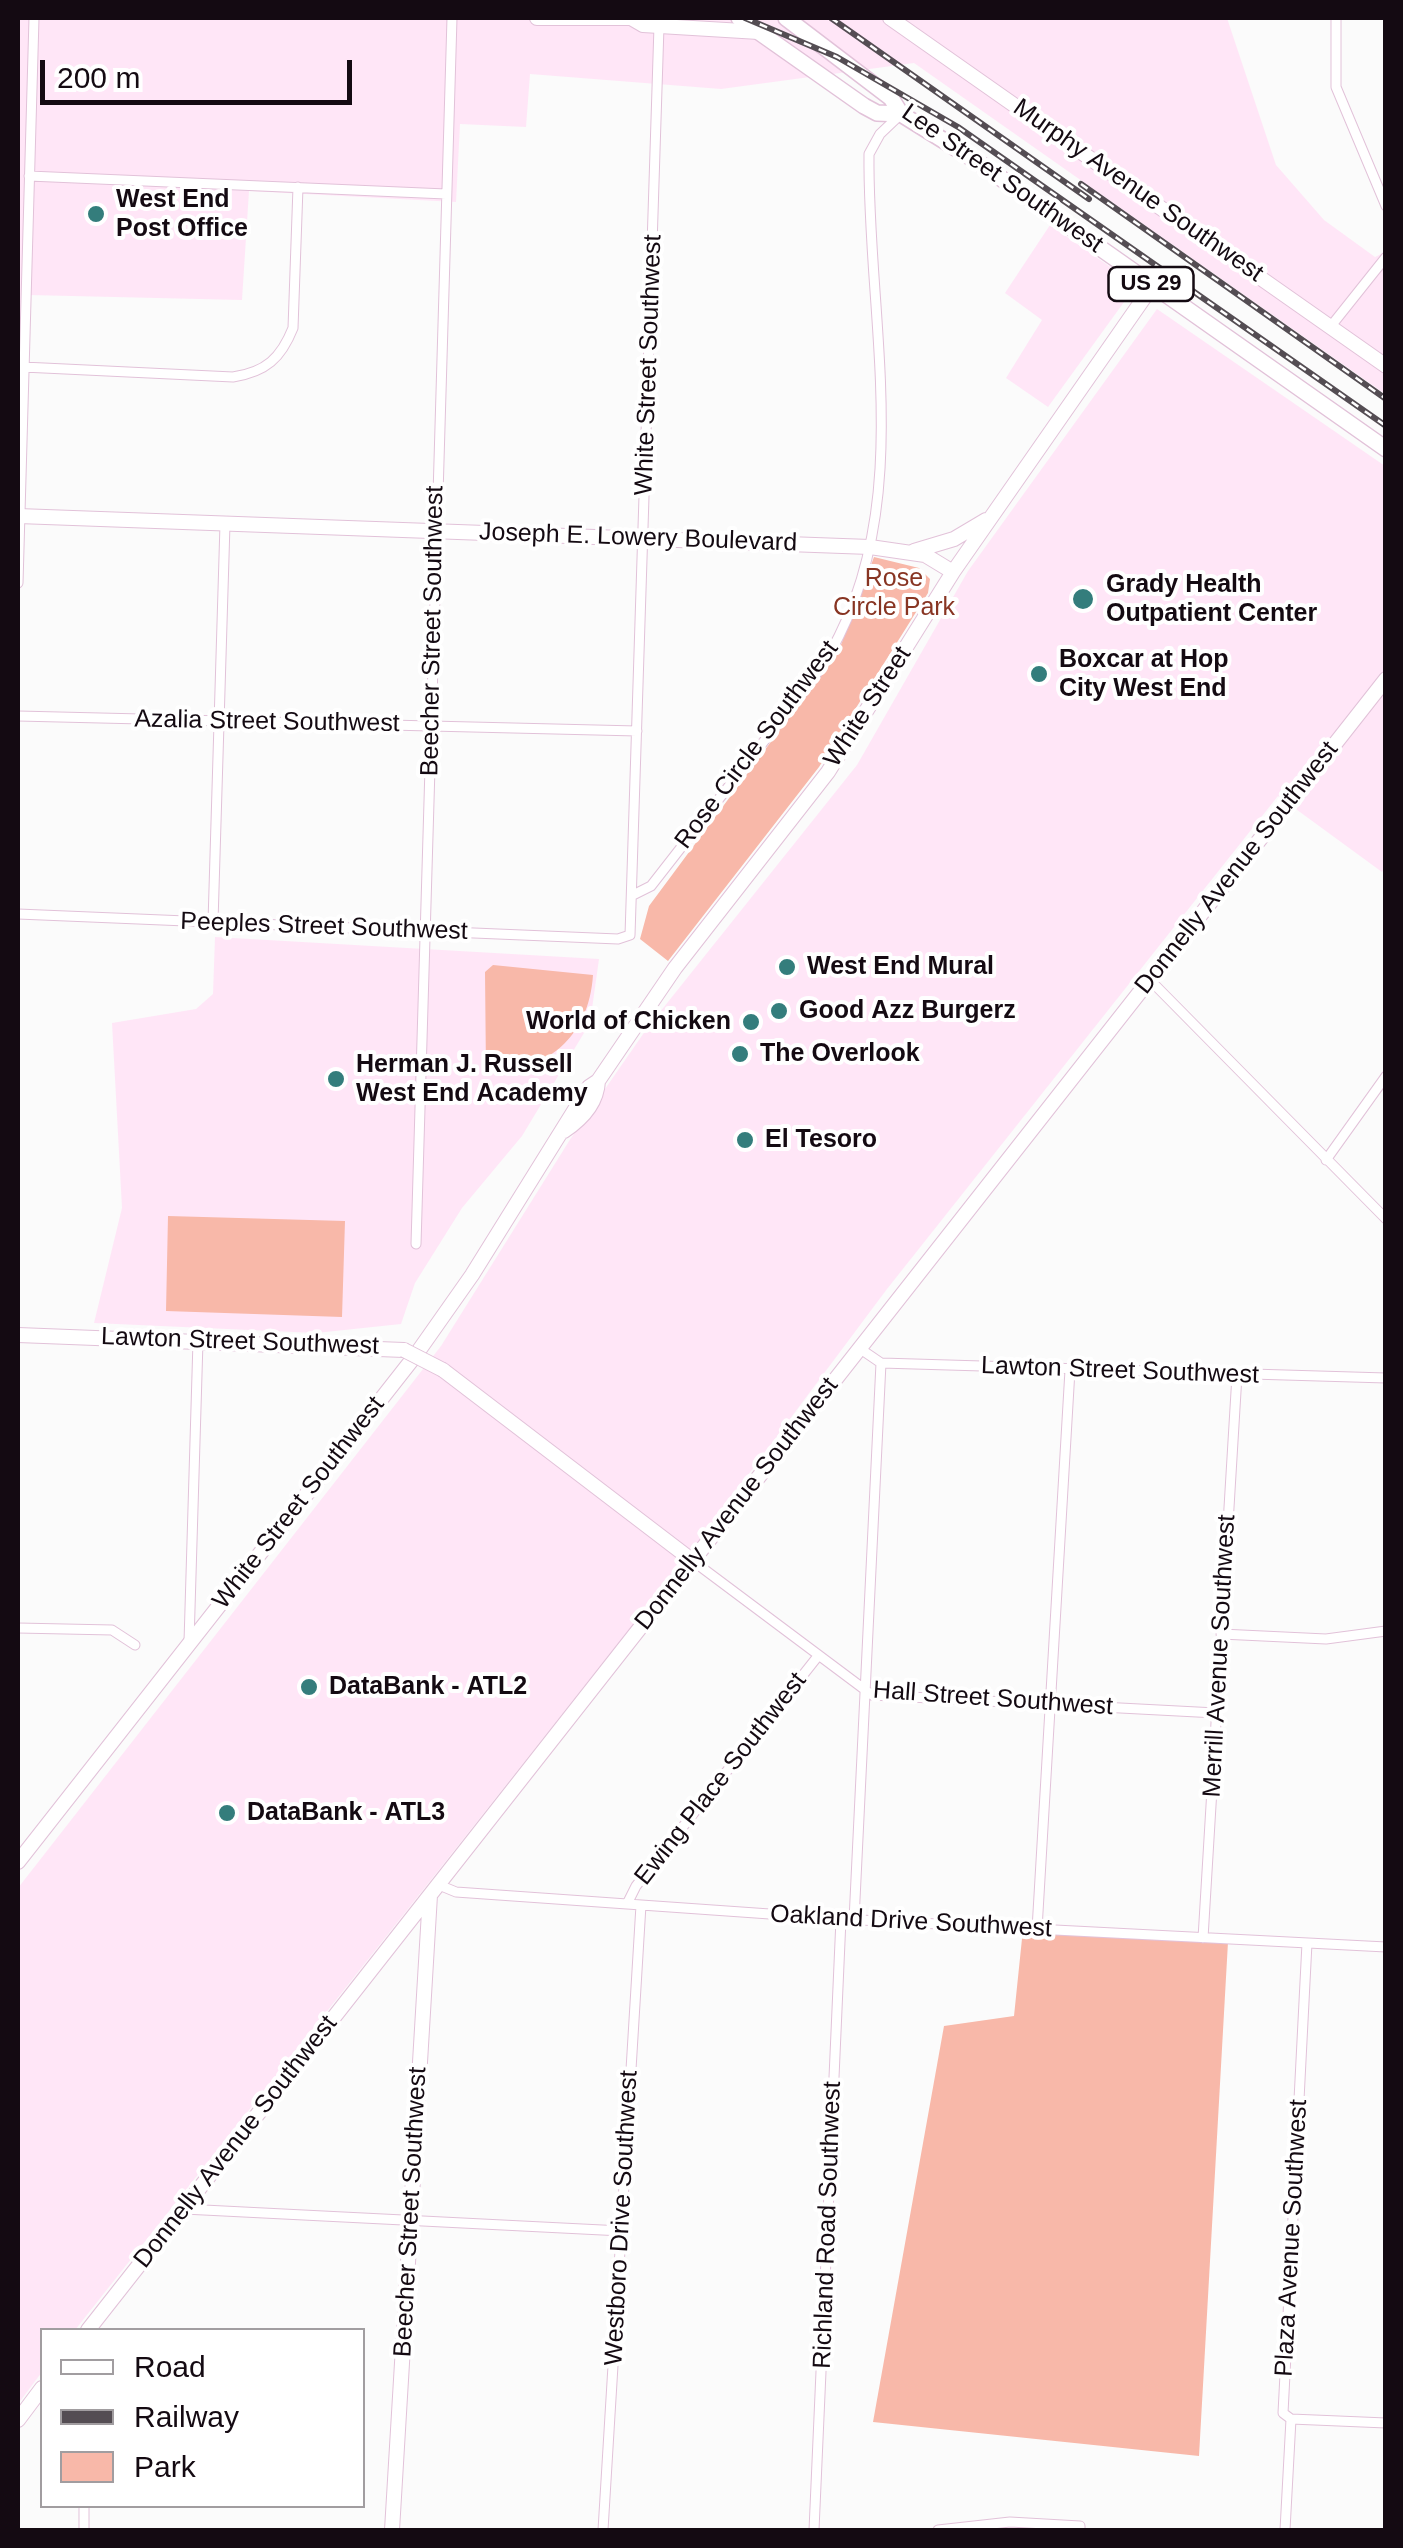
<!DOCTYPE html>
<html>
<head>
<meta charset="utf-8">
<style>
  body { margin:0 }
  #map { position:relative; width:1403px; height:2548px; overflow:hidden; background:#fbfbfb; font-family:Arial,sans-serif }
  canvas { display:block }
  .frame { position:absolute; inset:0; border:20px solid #140a12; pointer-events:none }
  .legend { position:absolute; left:40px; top:2328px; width:325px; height:180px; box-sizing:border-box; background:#fff; border:2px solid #a19da0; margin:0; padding:12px 18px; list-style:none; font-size:30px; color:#140a12 }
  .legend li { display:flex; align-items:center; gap:20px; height:50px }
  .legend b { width:50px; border:2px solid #a19da0 }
  .scale { position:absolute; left:40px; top:60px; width:312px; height:45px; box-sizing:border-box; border:5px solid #140a12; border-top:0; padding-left:12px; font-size:30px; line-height:35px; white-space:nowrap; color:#140a12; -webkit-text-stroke:8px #fff; paint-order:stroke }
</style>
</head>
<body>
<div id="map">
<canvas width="1403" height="2548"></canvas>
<div class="frame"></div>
<ul class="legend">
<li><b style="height:12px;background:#fff"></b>Road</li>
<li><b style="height:12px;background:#544d53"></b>Railway</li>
<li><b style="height:28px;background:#f8b8a9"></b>Park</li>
</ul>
<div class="scale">200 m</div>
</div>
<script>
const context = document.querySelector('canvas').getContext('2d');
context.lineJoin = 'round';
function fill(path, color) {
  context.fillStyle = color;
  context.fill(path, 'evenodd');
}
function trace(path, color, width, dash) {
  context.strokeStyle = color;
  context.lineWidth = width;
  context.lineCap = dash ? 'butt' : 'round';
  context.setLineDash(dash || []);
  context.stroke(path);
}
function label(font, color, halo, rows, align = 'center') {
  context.font = font + ' Arial,sans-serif';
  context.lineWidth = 8;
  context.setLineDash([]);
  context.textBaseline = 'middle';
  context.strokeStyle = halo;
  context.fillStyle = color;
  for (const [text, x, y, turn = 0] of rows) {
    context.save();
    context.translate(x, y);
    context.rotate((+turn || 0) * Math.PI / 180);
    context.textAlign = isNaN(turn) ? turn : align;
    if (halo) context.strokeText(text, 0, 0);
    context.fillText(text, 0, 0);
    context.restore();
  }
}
const built = new Path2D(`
  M18,18H1227L1276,165L1324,220L1375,257L1385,252V394L914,63L721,89L530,74L526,127L460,124L456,202L249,191L242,300L29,295L18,523Z
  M1050,225L1129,280L1132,291L1048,407L1006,378L1042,320L1005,293Z
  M1157,309L1385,466V867L1382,872L1278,796L887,1289L695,1546L75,2330H42V2372L18,2404V1888L441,1346L571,1138L648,1027L857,765L968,571Z
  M215,937L599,959L590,1023L522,1136L462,1208L415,1283L401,1324L316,1333L94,1323L122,1208L112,1023L196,1009L213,994Z`);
const green = new Path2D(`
  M874,557L919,568L930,579L928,593L819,767L668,961L640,939L649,906L839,650Z
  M493,965L593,975C589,1037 547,1072 486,1073L485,972Z
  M168,1216L345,1221L342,1317L166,1311Z
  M1023,1929L1228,1942L1199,2456L873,2422L944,2026L1014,2016Z`);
const street = new Path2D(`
  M1336,18V87L1386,206
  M29,176L446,194
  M1331,326L1386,257
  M23,367L233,377C266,372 281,358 293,328L298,187
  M18,583L34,18
  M18,716L637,731
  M633,895L651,886C690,836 729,786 768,736C793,704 821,673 839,636C913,488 867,312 869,154L880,134L901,114
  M18,914L618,939L630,935L659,26
  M213,922L225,524
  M1149,979L1386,1219
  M1326,1160L1386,1076
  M416,1244L452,18
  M859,1348L881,1363L1386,1378
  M693,1561L872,1695L1216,1713
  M18,1628L112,1630L135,1645
  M1221,1634L1326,1639L1386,1631
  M189,1642L198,1341
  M439,1885L456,1892L841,1919L1386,1947
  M627,1904L636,1886L818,1656
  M854,1920L881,1363
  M1037,1929L1070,1370
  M1203,1938L1237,1375
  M184,2209L622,2231
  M1291,2419L1386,2423
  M84,2530V2506
  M603,2530L641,1905
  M814,2530L841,1919
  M938,2530L1010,2522L1080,2526V2530
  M1285,2530L1291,2419L1283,2413L1307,1943`);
const secondary = new Path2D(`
  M537,18H631L643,25L759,32
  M890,18L1386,366
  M18,516L870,547L925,555L953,572
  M914,551L954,539L986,520
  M564,1131C582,1119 597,1102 598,1081
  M18,1335L404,1350
  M443,1370L693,1561
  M18,1862L415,1356L472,1275L589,1087L598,1081L675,968L828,772L953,572L1153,285
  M88,2330L1386,679
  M18,2420L42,2388
  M392,2530L430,1895`);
const primary = new Path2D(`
  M739,18L864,106L877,113L901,114
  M786,18L891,98L901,114L975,160L1386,449`);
const rail = new Path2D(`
  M745,18L837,57L958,127L1386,426
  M831,18L1089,199
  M1081,184L1386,399`);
const secondaryBridge = new Path2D(`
  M404,1350L443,1370`);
const markers = [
  [96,214,10,"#347d7c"],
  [1083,599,12,"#347d7c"],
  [1039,674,10,"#347d7c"],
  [787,967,10,"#347d7c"],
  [779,1011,10,"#347d7c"],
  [751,1022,10,"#347d7c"],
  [740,1054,10,"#347d7c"],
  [336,1079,10,"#347d7c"],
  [745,1140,10,"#347d7c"],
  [309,1687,10,"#347d7c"],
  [227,1813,10,"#347d7c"]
];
const shields = [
  [1151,284,85]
];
const shieldNames = [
  ["US 29",1151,284]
];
const streetNames = [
  ["Lee Street Southwest",1002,179,35],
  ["Murphy Avenue Southwest",1138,191,35],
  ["White Street Southwest",649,365,-88],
  ["Joseph E. Lowery Boulevard",638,538,2],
  ["Beecher Street Southwest",433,631,-89],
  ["White Street",868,707,-57],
  ["Azalia Street Southwest",267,722,1],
  ["Rose Circle Southwest",757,745,-53],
  ["Donnelly Avenue Southwest",1237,868,-52],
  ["Peeples Street Southwest",324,927,2],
  ["Lawton Street Southwest",240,1342,2],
  ["Lawton Street Southwest",1120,1371,2],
  ["White Street Southwest",299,1503,-52],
  ["Donnelly Avenue Southwest",737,1504,-52],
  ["Merrill Avenue Southwest",1220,1656,-87],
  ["Hall Street Southwest",993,1699,4],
  ["Ewing Place Southwest",721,1779,-52],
  ["Oakland Drive Southwest",911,1922,3],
  ["Donnelly Avenue Southwest",236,2142,-52],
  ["Beecher Street Southwest",411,2212,-87],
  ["Westboro Drive Southwest",622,2218,-87],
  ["Richland Road Southwest",828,2225,-88],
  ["Plaza Avenue Southwest",1292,2238,-87]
];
const poiNames = [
  ["West End",116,200],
  ["Post Office",116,229],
  ["Grady Health",1106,585],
  ["Outpatient Center",1106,614],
  ["Boxcar at Hop",1059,660],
  ["City West End",1059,689],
  ["West End Mural",807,967],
  ["Good Azz Burgerz",799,1011],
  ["World of Chicken",731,1022,"right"],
  ["The Overlook",760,1054],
  ["Herman J. Russell",356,1065],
  ["West End Academy",356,1094],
  ["El Tesoro",765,1140],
  ["DataBank - ATL2",329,1687],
  ["DataBank - ATL3",247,1813]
];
const parkNames = [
  ["Rose",894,579],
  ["Circle Park",894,608]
];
fill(built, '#ffe6f7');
fill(green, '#f8b8a9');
trace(street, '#e2c2d9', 11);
trace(secondary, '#e2c2d9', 16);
trace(primary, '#e2c2d9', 18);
trace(street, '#fff', 9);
trace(secondary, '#fff', 14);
trace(primary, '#fff', 15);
trace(rail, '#544d53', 6);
trace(rail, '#fff', 2.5, [8]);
trace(secondaryBridge, '#e2c2d9', 16, []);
trace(secondaryBridge, '#fff', 14);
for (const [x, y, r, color] of markers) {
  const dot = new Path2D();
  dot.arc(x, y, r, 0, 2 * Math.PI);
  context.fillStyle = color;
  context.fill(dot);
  trace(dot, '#fff', 4);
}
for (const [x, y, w] of shields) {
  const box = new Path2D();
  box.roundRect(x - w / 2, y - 17, w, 34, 8);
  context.fillStyle = '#fff';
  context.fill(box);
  trace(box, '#140a12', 2.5);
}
label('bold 22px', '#140a12', null, shieldNames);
label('25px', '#140a12', '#fff', streetNames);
label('bold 25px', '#140a12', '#fff', poiNames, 'left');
label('25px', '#883523', '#fff', parkNames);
</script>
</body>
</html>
